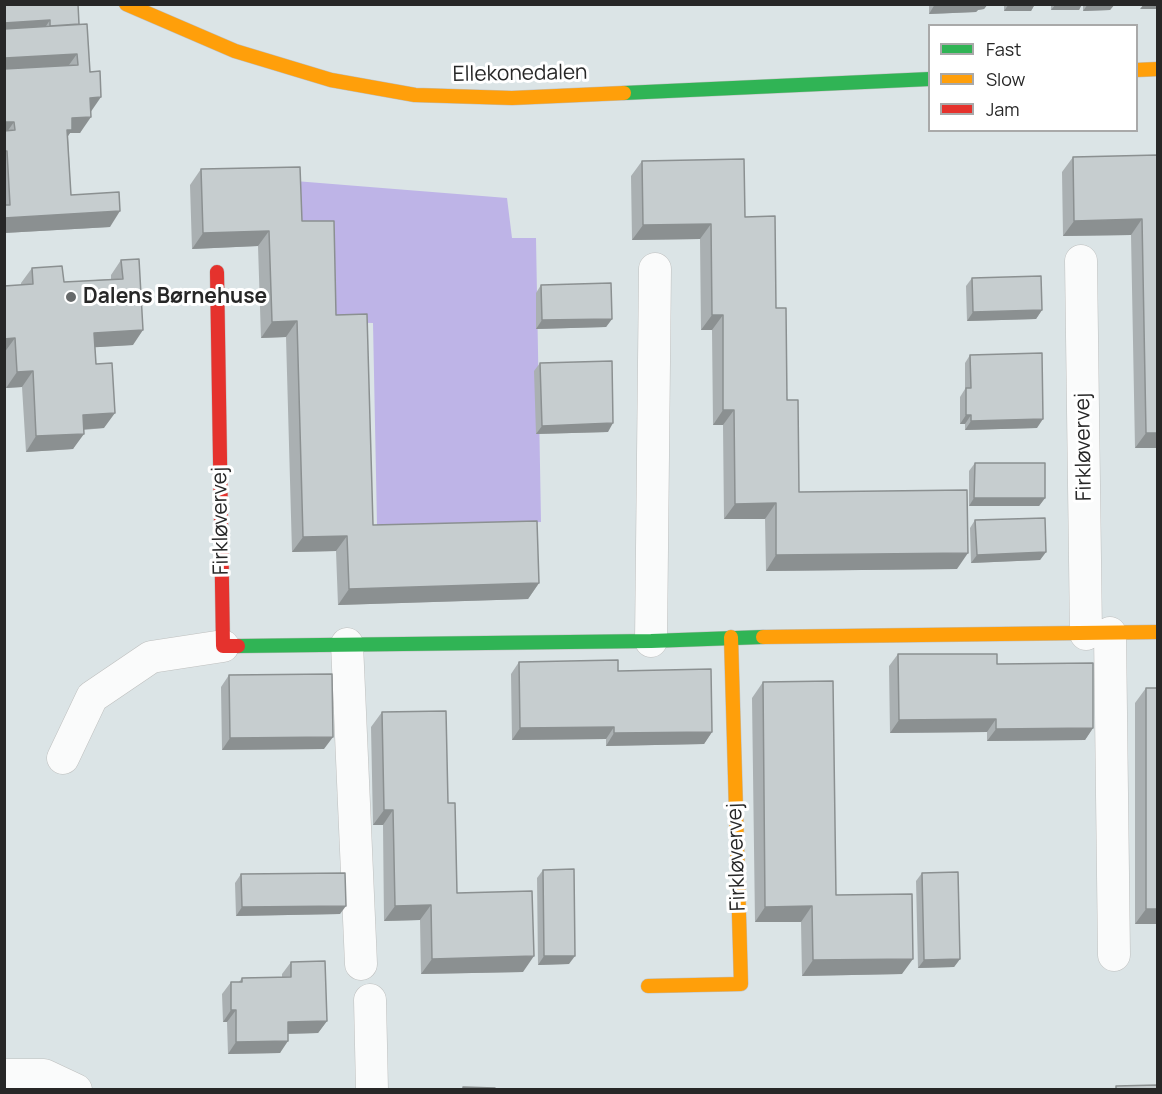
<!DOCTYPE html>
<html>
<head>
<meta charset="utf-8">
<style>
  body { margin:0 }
  #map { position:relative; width:1162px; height:1094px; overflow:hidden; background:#dbe4e6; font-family:Manrope,sans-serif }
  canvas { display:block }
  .frame { position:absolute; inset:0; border:6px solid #272727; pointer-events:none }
  .legend { position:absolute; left:928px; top:24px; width:210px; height:108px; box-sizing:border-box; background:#fff; border:2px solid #a9a9a9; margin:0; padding:8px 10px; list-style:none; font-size:18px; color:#272727 }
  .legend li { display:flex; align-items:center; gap:12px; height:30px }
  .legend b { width:30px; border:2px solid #a9a9a9 }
</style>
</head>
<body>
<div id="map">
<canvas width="1162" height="1094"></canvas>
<div class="frame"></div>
<ul class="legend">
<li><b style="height:8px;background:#30b455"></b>Fast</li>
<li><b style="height:8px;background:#ff9f0a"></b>Slow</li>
<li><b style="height:8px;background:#e5322d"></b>Jam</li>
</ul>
</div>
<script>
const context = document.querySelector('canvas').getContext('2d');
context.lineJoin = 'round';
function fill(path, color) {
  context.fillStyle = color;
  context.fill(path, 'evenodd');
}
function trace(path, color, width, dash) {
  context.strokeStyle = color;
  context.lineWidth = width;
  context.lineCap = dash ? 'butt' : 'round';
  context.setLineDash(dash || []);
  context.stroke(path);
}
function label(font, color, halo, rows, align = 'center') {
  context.font = font + ' Manrope,sans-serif';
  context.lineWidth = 6;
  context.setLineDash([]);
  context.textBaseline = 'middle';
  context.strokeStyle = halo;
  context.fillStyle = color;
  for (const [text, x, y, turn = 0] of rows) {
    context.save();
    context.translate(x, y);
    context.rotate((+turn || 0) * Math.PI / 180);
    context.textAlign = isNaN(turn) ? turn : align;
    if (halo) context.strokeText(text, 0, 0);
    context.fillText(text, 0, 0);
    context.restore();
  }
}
const green = new Path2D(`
  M295,181L507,198L512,238H536L541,522L377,525L373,323L335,322V233H297Z`);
const street = new Path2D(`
  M1081,261L1086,634
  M1110,633L1114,955
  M651,641L655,269
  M347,644L361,964
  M63,758L92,697L151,657L223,646
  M370,1000L372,1090
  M4,1075H44L76,1090`);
const fast = new Path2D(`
  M624,93L930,79
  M238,646L651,641L763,637`);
const slow = new Path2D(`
  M126,4L235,51L331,80L415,95L512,98L624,93
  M1136,70L1158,69
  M763,637L1158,632
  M648,986L741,984L731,637`);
const jam = new Path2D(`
  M217,272L223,646H238`);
const wall = new Path2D(`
  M929,4H988L984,9L978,10L976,12L929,14Z
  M1004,4H1035L1031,11H1004Z
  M1051,4H1082L1079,10H1051Z
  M1083,4H1115L1110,10L1083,11Z
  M4,5L79,24L90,113L80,133H70L68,136L71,195L110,227L4,233Z
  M1158,155V466L1157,448H1135L1131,235L1063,236L1062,172L1073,157Z
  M642,161L745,217L776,308L799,492L957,569L766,571L765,519H724L723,425H713L712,330H701L700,239L632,240L631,176Z
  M201,169L302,221L336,315L373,525L539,583L528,599L338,605L336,551L292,552L286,337L261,338L258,246L192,249L190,185Z
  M121,260L133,345L95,347L96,364L104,428L84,430L73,449L26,452L22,387L6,388L4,357V286L21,285V283L32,268L64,282L111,279V275Z
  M972,278L1042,310L1036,319L967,321L966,286Z
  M541,285L612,319L606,327L536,329V293Z
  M970,355L1037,428L965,430V424H960V397L965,389V363Z
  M540,363L608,432L536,434L534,371Z
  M975,463L1045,498L1039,506H969V471Z
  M975,520L1046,552L1040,560L971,563L970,528Z
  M898,654L997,664L1093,728L1085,740L987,741V732L890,733L889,666Z
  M519,662L618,671L712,732L704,744L606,746V739L512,740L511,674Z
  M229,675L324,749L222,750L221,687Z
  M763,682L836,895L902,974L802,976L801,922H755L752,698Z
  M1146,688L1158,924H1135V703Z
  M382,712L448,803L457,893L523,972L421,974L420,920L384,921L383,825H373L371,727Z
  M543,870L569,964L538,965L537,878Z
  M922,873L960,959L954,967L918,968L916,881Z
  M241,874L340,914L236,916L235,883Z
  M291,962L327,1021L318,1033L288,1034L280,1053L228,1054L227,1022H223L222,994L231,982H239L242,978L282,977V974Z`);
const shadedWall = new Path2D(`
  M935,4H988L984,9L978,10L976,12L929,14Z
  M1009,4H1035L1031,11H1004Z
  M1056,4H1082L1079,10H1051Z
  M1088,4H1115L1110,10L1083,11Z
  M1131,4H1141L1140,6H1130Z
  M1144,4H1158V9H1140Z
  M50,20L44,29L4,31V23Z
  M77,54L66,69L4,73L5,58Z
  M101,97L90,113V98Z
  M91,117L80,133H70L62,145L72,118Z
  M4,122H14L4,136Z
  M120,211L110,227L4,233V218Z
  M1142,219L1131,235L1063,236L1074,221Z
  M711,224L700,239L632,240L643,225Z
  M269,231L258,246L192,249L203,233Z
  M1042,310L1036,319L967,321L973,312Z
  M712,315H723L712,330H701Z
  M612,319L606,327L536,329L542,320Z
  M297,321L286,337L261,338L272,322Z
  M143,330L133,345L83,348L94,333Z
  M15,338L4,353V339Z
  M33,371L22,387L6,388L17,372Z
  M723,410H734L723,425H713Z
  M115,413L104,428L72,430L83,415Z
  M966,415H971L965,424H960Z
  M1043,419L1037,428L965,430L971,421Z
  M613,423L608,432L536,434L542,426Z
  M1146,433H1158L1157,448H1135Z
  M84,434L73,449L26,452L36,436Z
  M974,498H1045L1039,506H969Z
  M776,503L765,519H724L735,504Z
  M347,536L336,551L292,552L303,537Z
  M1046,552L1040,560L971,563L977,555Z
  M968,553L957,569L766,571L776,555Z
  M539,583L528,599L338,605L349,589Z
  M996,719L987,732L890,733L899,720Z
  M614,727L606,739L512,740L520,728Z
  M1093,728L1085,740L987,741L996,729Z
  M712,732L704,744L606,746L614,733Z
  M333,737L324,749L222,750L230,738Z
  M384,810H393L383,825H373Z
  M431,905L420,920L384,921L395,906Z
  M346,906L340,914L236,916L242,907Z
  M812,906L801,922H755L765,907Z
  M1146,909H1158V924H1135Z
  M534,956L523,972L421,974L432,959Z
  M544,956H575L569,964L538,965Z
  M913,959L902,974L802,976L813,960Z
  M960,959L954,967L918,968L924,960Z
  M231,1010H236L227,1022H223Z
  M327,1021L318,1033L279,1034L288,1022Z
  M288,1041L280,1053L228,1054L236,1042Z`);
const building = new Path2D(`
  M78,4L79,24L50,26V20L4,23V5Z
  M87,24L90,72L100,71L101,97L90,98L91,117L72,118V130H67L71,195L119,192L120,211L4,218V205H10L7,151H4V131L15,130L14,122H4V69L78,65L77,54L5,58L4,29Z
  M1158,155V433H1146L1142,219L1074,221L1073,157Z
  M744,159L745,217L775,216L776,308H786L787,400H798L799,492L967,490L968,553L776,555V503L735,504L734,410H723V315H712L711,224L643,225L642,161Z
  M300,167L302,221H334L336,315L367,314L373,525L537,521L539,583L349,589L347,536L303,537L297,321L272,322L269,231L203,233L201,169Z
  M139,259L143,330L94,333L96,364L112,363L115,413L83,415L84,434L36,436L33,371L17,372L15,338L4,339V286L33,284L32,268L62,266L64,282L123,279L121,260Z
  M1041,276L1042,310L973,312L972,278Z
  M611,283L612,319L542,320L541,285Z
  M1042,353L1043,419L971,421V415H966V388H971L970,355Z
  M612,361L613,423L542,426L540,363Z
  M975,463H1045V498H974Z
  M1045,518L1046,552L977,555L975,520Z
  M898,654H997V664L1093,663V728L996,729V719L899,720Z
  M618,660V671L711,669L712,732L614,733V727L520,728L519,662Z
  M332,674L333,737L230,738L229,675Z
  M833,681L836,895L912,894L913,959L813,960L812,906L765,907L763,682Z
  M1146,688H1158V909H1146Z
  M446,711L448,803H455L457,893L532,891L534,956L432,959L431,905L395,906L393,810H384L382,712Z
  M574,869L575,956H544L543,870Z
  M958,872L960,959L924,960L922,873Z
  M345,873L346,906L242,907L241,874Z
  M325,961L327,1021L288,1022V1041L236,1042V1010H231V982H242V978L291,977V962Z
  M1158,1085V1089H1116V1086Z
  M463,1087L495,1088V1089H463Z`);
const markers = [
  [71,297,6,"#66696a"]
];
const streetNames = [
  ["Ellekonedalen",520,74,-1],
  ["Firkløvervej",1084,447,-91],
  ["Firkløvervej",221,521,-91],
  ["Firkløvervej",737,857,-92]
];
const poiNames = [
  ["Dalens Børnehuse",83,297]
];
fill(green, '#beb4e7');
trace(street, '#bebfbe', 33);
trace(fast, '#bebfbe', 15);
trace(slow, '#bebfbe', 15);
trace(jam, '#bebfbe', 15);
trace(street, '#fafbfb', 32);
trace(fast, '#30b455', 14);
trace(slow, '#ff9f0a', 14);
trace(jam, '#e5322d', 14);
fill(wall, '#aab0b2');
fill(shadedWall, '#8b9091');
fill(building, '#c6cdcf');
trace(building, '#8b9091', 1.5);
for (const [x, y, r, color] of markers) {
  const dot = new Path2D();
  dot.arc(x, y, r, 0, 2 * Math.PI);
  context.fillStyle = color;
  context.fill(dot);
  trace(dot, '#fff', 2);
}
label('21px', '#272727', '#fff', streetNames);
label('bold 21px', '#272727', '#fff', poiNames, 'left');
</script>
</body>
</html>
